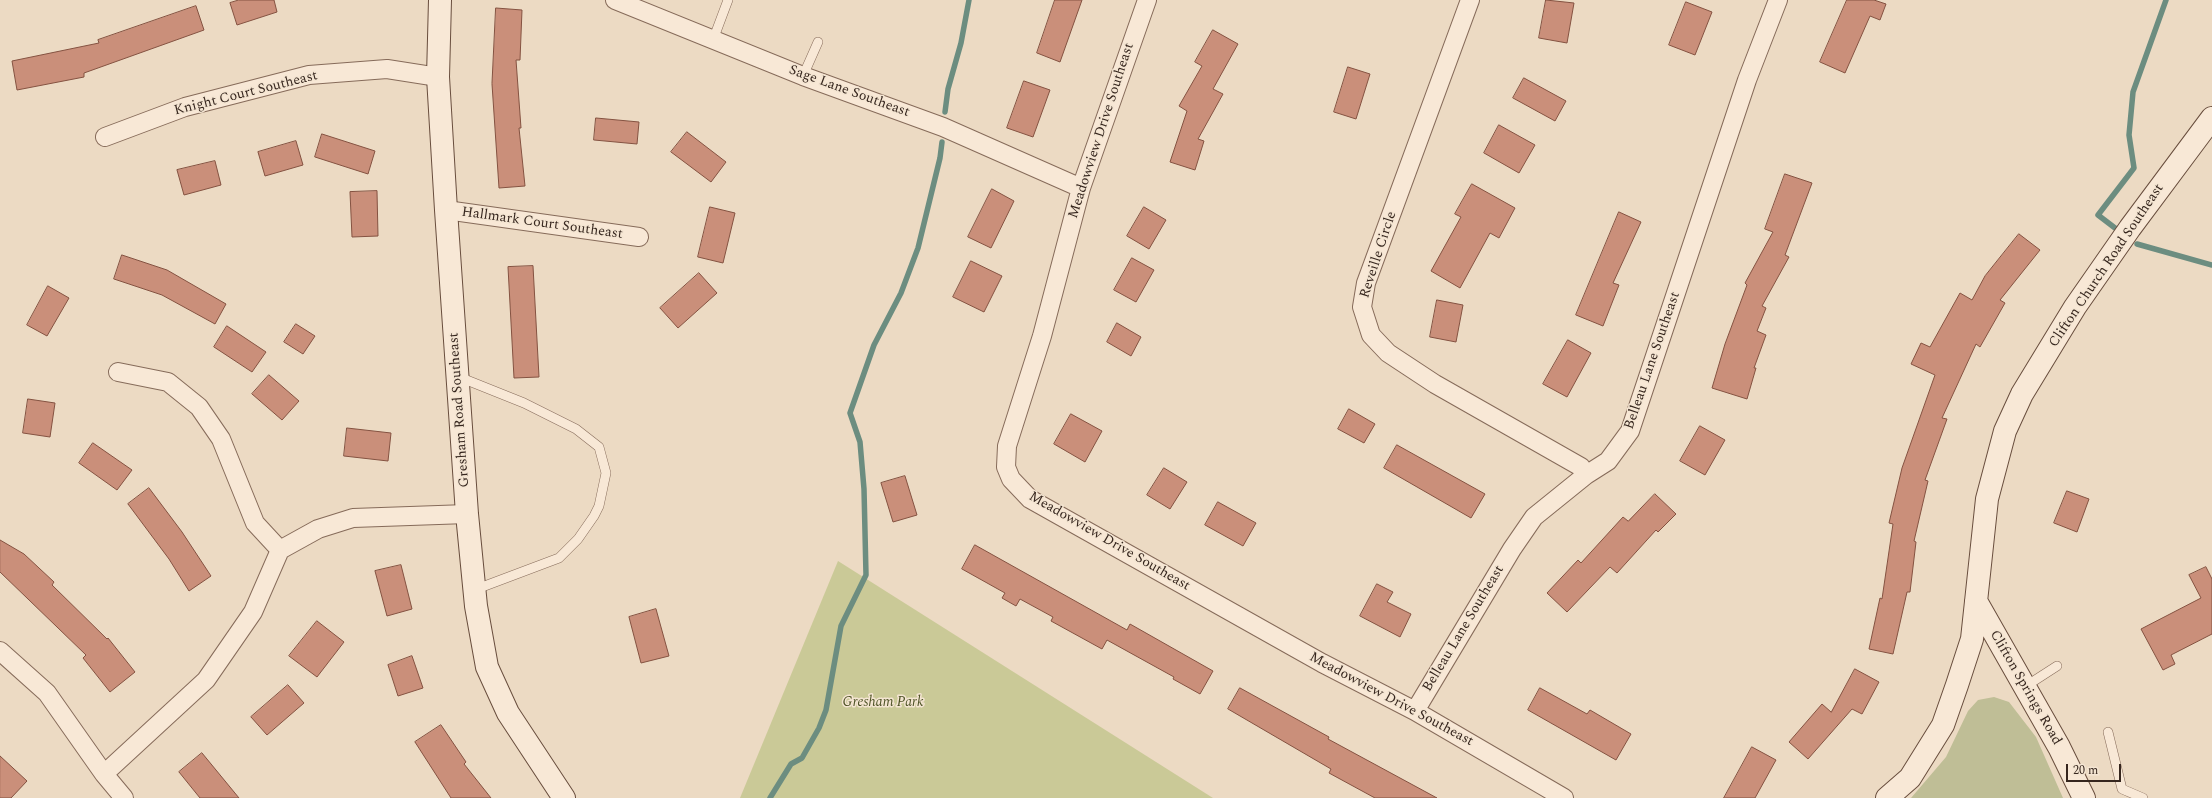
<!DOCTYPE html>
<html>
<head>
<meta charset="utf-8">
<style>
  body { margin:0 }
  #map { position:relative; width:2212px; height:798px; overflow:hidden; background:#ecdac3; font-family:Spectral,serif }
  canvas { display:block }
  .scale { position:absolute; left:2066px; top:764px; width:55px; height:18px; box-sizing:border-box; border:2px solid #36261e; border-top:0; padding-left:5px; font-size:12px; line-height:14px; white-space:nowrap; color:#36261e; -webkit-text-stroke:3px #f4e5d2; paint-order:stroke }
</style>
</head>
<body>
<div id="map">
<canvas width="2212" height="798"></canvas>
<div class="scale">20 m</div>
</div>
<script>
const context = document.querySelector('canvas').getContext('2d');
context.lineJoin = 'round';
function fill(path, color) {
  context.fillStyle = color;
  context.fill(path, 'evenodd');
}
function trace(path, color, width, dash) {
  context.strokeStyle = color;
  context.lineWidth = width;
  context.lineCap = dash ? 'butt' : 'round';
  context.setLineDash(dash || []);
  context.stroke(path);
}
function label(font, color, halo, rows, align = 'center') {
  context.font = font + ' Spectral,serif';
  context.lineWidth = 3;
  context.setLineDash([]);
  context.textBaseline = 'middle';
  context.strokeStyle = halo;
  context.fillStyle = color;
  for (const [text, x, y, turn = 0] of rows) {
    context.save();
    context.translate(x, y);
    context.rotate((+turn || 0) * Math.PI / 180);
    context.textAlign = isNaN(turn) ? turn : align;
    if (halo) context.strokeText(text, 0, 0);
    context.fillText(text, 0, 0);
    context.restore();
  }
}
const green = new Path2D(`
  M838,561L1213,798H740Z`);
const cemetery = new Path2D(`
  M1994,697L2009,702L2036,737L2063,798H1911L1946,757L1968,711L1978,700Z`);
const stream = new Path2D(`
  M945,112L948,89L961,43L969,0
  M2115,228L2098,215L2134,168L2129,135L2133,92L2166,0
  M2137,244L2212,265
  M770,798L791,764L802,758L819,728L826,710L841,626L866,575L864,489L860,442L850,413L874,345L901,293L918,248L940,158L942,142`);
const building = new Path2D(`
  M239,0H274L277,12L237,25L230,3Z
  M1055,0H1082L1060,62L1037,53Z
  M1546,0L1574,3L1567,43L1539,38Z
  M1847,0H1874L1886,4L1880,20L1870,16L1845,73L1820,62Z
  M1686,2L1712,12L1695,55L1669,45Z
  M196,6L204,30L84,73V77L17,90L12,61L99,43L98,40Z
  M496,8L522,10L520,60H516L521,128H519L525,186L499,188L492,84Z
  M1213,30L1238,44L1213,89L1223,94L1198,139L1204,141L1195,170L1170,162L1187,111L1179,106L1202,66L1195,62Z
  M1348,67L1370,74L1356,119L1334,112Z
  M1524,78L1566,101L1555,121L1513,98Z
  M1024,81L1050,90L1033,137L1007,128Z
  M596,118L639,122L637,144L594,140Z
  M1499,125L1535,145L1519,173L1484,153Z
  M687,132L726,162L711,182L671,152Z
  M322,134L375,151L368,174L315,157Z
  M296,141L303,165L265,176L258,152Z
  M215,161L221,185L184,195L177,170Z
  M1785,174L1812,183L1785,255L1789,257L1762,306L1766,308L1757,331L1766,335L1754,368H1756L1747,399L1712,388L1725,344L1747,285L1745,283L1773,232L1765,229Z
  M1472,184L1515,208L1499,238L1490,233L1460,288L1431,271L1461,217L1455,214Z
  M992,189L1014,201L991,248L968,237Z
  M377,191L378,236L352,237L350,192Z
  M710,207L735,213L723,263L698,257Z
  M1144,207L1166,220L1149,249L1127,236Z
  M1619,212L1641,222L1613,283L1619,285L1603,326L1576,315Z
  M2019,234L2040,250L2000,300L2005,303L1980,347L1976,344L1942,418L1947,419L1925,480L1928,481L1914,541L1916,542L1910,592H1907L1893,654L1869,649L1880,598L1882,599L1893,524L1889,523L1902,468L1935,375L1911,364L1921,343L1930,347L1960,293L1972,300L1985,276Z
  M122,255L167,270L226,304L215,324L162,295L114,279Z
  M1132,258L1154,270L1136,302L1114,290Z
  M971,261L1002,276L984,312L953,297Z
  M533,266L539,377L514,378L508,267Z
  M699,273L717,293L678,328L660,308Z
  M48,286L69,298L47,336L27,325Z
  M1437,300L1463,305L1456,342L1430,337Z
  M1117,323L1141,337L1131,356L1107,342Z
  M296,324L315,336L303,354L284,342Z
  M227,326L266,352L252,372L214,347Z
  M1568,340L1591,353L1567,397L1543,384Z
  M269,375L299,401L282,420L252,394Z
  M28,399L55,403L50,437L23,433Z
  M1349,409L1375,424L1364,443L1338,429Z
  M1071,414L1102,431L1085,462L1054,444Z
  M1700,426L1725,440L1705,475L1680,461Z
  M347,428L391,433L388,461L344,456Z
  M93,443L132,470L117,490L79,463Z
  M1397,445L1485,494L1471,518L1384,468Z
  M1164,468L1187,482L1170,509L1147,495Z
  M905,476L917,515L893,522L881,483Z
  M149,488L182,532L211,576L189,591L169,559L128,504Z
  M2067,491L2089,499L2077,532L2054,523Z
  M1655,494L1676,514L1658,532L1656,530L1617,573L1610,567L1567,612L1547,593L1578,560L1581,563L1623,517L1628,521Z
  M1218,502L1256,523L1243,546L1205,525Z
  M0,540L24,554L54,582L52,585L107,639L108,638L135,672L110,692L83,658L86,655L0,572Z
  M975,545L1127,630L1130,624L1213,671L1200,694L1173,679L1174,677L1107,640L1102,649L1051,621L1053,617L1020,599L1016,606L1002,598L1005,593L962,569Z
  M401,565L412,609L387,616L375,571Z
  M2206,567L2212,579V634L2171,655L2175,664L2163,670L2141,629L2201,598L2189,575Z
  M1377,584L1393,592L1387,602L1411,614L1400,637L1360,616Z
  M656,609L669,656L641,663L629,617Z
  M317,621L344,642L317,677L289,656Z
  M412,656L423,688L398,696L388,665Z
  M1855,669L1879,682L1862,714L1852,709L1808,759L1789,742L1822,704L1831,712Z
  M288,685L304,703L267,735L251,717Z
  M1240,688L1329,737L1328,739L1437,798H1375L1329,773L1331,769L1228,709Z
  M1540,688L1587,714L1590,710L1631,734L1616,760L1528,710Z
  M441,725L466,762L464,764L491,798H451L415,742Z
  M1752,747L1776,760L1755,798H1724Z
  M202,753L239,798H200L179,772Z
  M0,756L27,781L11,798H0Z`);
const lane = new Path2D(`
  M713,40L728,0
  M803,76L818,42
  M459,377L524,403L576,429L599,447L606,473L599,506L594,516L578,539L559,558L474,590
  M2026,686L2057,666
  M2108,732L2122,789L2143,798`);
const street = new Path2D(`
  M615,0L803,76L943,127L1081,188
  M1147,0L1081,188L1042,336L1007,446L1006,467L1011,479L1030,499L1322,663L1415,711L1564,798
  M1470,0L1366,283L1362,307L1371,335L1388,353L1435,384L1581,467L1586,475
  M105,137L185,107L309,75L387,69L438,77
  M446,210L639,237
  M118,372L168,382L199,407L221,439L255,523L280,550
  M0,651L47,693L104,774L124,798
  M1415,711L1512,549L1534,517L1586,475L1608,461L1630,431L1747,80L1778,0
  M104,774L206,680L253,612L280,550L318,529L353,518L467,514`);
const secondary = new Path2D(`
  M440,0L438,77L446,210L467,514L476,606L487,667L508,713L564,798
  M1976,601L2059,747L2084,798
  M1887,798L1910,778L1943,725L1957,685L1972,639L1987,499L2005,431L2022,394L2075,307L2130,228L2212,118`);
const streetNames = [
  ["Sage Lane Southeast",849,92,20],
  ["Knight Court Southeast",246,94,-14],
  ["Meadowview Drive Southeast",1102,131,-72],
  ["Hallmark Court Southeast",542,224,8],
  ["Reveille Circle",1379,255,-72],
  ["Clifton Church Road Southeast",2107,266,-56],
  ["Belleau Lane Southeast",1653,361,-71],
  ["Gresham Road Southeast",460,410,-94],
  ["Meadowview Drive Southeast",1109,542,30],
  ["Belleau Lane Southeast",1464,629,-59],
  ["Clifton Springs Road",2025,688,60],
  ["Meadowview Drive Southeast",1391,700,28]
];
const parkNames = [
  ["Gresham Park",883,703]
];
fill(green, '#cac997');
fill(cemetery, '#bfbe96');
trace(stream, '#6c8d80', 5.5);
fill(building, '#ca8f7a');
trace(building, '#845241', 1);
trace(lane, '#866b5a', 10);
trace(street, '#866b5a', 20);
trace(secondary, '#684d3d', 24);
trace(lane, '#f8e8d6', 9);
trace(street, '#f8e8d6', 18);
trace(secondary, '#f8e8d6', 22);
label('14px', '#36261e', '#f4e5d2', streetNames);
label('italic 14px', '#4d5225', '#f4e5d2', parkNames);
</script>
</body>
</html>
